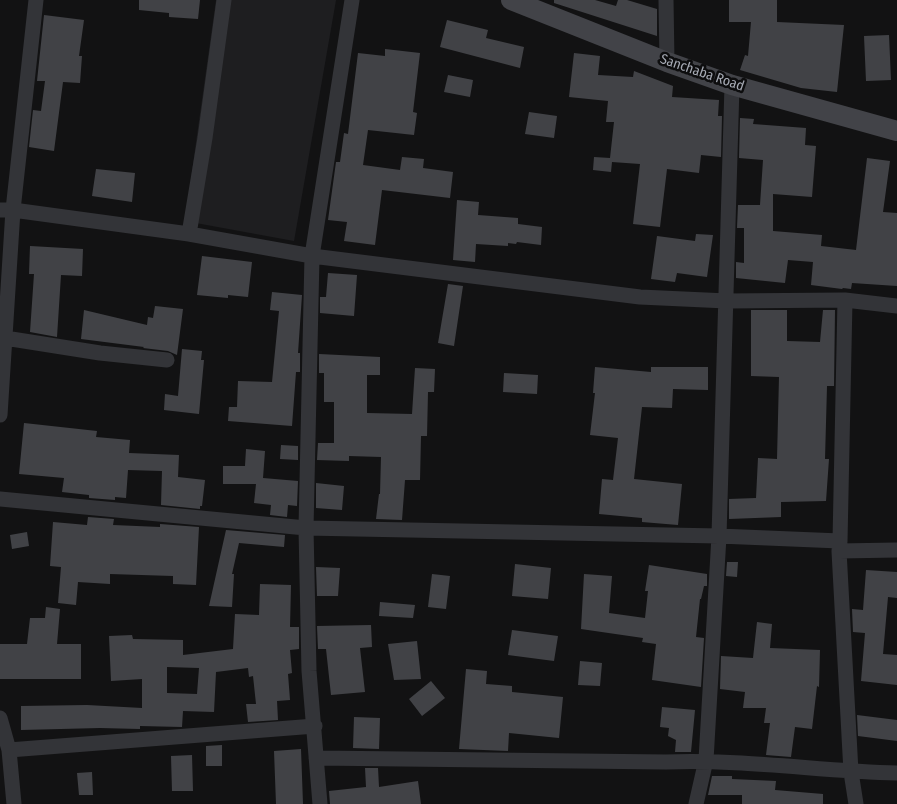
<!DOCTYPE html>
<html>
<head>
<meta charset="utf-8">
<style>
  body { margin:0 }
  canvas { display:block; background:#121213 }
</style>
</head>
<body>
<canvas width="897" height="804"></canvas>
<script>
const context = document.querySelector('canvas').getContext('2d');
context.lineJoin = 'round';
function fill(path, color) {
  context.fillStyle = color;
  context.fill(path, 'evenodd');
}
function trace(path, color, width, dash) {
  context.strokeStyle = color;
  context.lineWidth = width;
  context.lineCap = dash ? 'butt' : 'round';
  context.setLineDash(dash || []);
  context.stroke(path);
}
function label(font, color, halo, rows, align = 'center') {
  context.font = font + ' "Fira Sans Condensed",sans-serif';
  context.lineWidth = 5;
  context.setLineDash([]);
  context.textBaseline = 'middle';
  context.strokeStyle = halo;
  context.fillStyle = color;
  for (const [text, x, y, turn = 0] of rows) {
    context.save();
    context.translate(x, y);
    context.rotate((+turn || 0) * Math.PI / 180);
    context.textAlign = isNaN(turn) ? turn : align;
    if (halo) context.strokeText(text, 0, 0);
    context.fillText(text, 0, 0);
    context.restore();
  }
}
const built = new Path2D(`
  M216,0H336L294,241L185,221Z`);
const building = new Path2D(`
  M139,0H200L198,19L169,17V13L139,10Z
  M554,0H595L616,6L618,0H627L657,9V36L554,3Z
  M729,0H777V22L844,25L837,92L801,88L740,70L745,55L748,56L751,22H729Z
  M44,15L84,20L79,56H82L80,83L63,82L54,151L29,147L33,110L41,111L45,81H37Z
  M447,20L488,30L486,38L524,47L520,68L440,47Z
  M889,35L891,80L866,81L864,36Z
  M385,49L420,53L413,112L417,113L414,135L368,130L363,165L400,170L402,157L424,159L423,168L453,172L450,198L382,190L375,245L344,241L347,222L328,220L336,162H340L344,133L348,134L358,53L385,56Z
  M574,53L600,56L598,75L633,77L634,71L673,86L672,97L719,100L718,116H722L721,157L701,155L699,173L667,169L660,227L633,224L640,164L612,162L611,172L593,170L594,157L610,158L614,122H606L608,101L569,97Z
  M448,75L473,80L470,97L444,92Z
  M529,112L557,116L554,138L525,134Z
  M740,118L754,119L753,124L806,128L805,145L816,146L812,197L773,194V231L822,235L821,246L856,250L867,158L890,161L883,212L897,213V286L852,283L851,289L843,288L842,289L811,285L813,262L788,260L785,283L736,278V262L744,263V228H737L738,205H760L763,160L739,158Z
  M96,169L135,173L132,202L92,196Z
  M457,200L479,202L478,215L518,218V224L542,227L541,245L517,242L516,244L508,243V246L476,244L475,262L453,260Z
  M696,234L713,235L707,277L677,273L675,282L651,279L657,236L695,241Z
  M30,246L83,249L82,276L61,275L57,337L30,332L34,274H29Z
  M202,256L252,262L248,297L228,295V298L197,295Z
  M328,273L357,275L354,316L320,313V297H326Z
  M448,284L463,286L454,346L438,343Z
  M272,292L302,295L298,353H300V372H296L292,426L228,421L229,407H237L238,381L272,382L279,311L270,310Z
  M155,306L183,309L177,355L168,351L143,348L144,347L81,339L84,310L147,325L148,317L153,318Z
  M751,310H787V341L820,342L823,310H835L834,386H827L825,459H829L826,501L781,502V517L729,519V499L756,498L758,458L777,459L779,377L751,376Z
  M182,349L202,351L201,360H204L199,414L164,410L165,394L178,396Z
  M319,354L380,357V375H367V413L412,414L415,368L435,369L434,392H428L427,436H421L420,480H405L402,520L376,519L379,494H380L381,457L349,456V461L317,460L318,443H334V402H324V373H319Z
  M595,367L651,372V367H708V390L673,389L672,408L642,407L634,479L682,484L678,525L642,522V518L599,514L602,479L613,480L618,438L590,435L595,393H593Z
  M504,373L538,375L537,394L503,392Z
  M24,423L97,431L96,437L130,440L129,453L179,455L178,477L205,480L202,506H200V509L161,505L162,471L128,470L126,498L115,497V500L89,498V495L62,492L64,478L19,474Z
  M281,445L298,446V460L280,459Z
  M246,449L265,451L263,478L298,481L297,506L288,505L287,517L270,515L271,505L254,503L256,484H223V466H245Z
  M316,483L344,486L342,510L316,508Z
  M88,517L114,519L113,525L160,527V524L199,527L196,585L173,584V576L110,574V584L78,582L76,605L58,603L61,567L50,566L53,522L87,525Z
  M226,530L285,535L284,547L239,543L232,574H234L232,607L209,606Z
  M27,532L29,546L12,549L10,535Z
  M727,562H738L737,577L726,576Z
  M515,564L551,568L548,599L512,596Z
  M649,565L707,574V586H704L701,599H700L696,637L704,638L701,687L652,680L656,644L642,642L643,638L581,629L584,574L612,576L609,613L645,618L648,591H645Z
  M316,567L340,568L338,596H317Z
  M866,570L897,572V598L888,597L883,654L897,655V685L861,681L865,633L853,632L852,609L863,610Z
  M432,574L450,576L446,609L428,607Z
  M260,584L291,585L290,627H299V649L290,650L292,673L288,674L290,700L277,701L278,720L248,722L246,704H256L253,676L249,677L248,668L216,672L214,712L183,711L182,727L140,726V729L100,728L21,730V706L87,705L142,708V679L111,681L109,636L132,635L133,639L183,640V655L233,649L235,614L259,615ZM167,667L199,668L197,694L167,693Z
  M380,602L415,605L413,618L379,616Z
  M46,607L60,609L57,644H81V679H0V644H27L30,618H45Z
  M757,622L772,624L770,648L820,650L819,687L817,686L812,729L795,727L791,757L766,755L770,723H764L766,708H743L745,692L720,689L721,656L753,658Z
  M371,625L372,647L360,648L365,692L331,695L326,649H318L317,626Z
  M512,630L558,636L554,661L508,655Z
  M417,641L421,679L394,680L388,644Z
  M580,661L602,663L600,686L578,685Z
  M466,669L487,671L486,684L512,686V692L563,697L559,738L509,733L508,751L459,749Z
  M431,681L445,698L422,716L409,699Z
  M662,707L695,710L691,752H675L676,740L668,736L669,728L660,727Z
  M857,715L897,720V741L858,736Z
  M354,717L380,718L379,749L353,748Z
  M222,745V766H206V746Z
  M301,749L303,804H276L274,751Z
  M192,755L193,791H172L171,756Z
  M365,768H378L379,787L418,781L421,804H330L329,791L366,787Z
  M92,772L93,795H79L77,773Z
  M712,776H732V779L776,781L775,790L823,794V804H742V795H708Z`);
const street = new Path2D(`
  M666,0L667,62
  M0,210H13L189,234L312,256L640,297L727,301L845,300L897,306
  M189,234L205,138L224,0
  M5,338L100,353L167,360
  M0,415L13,210L36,0
  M0,499L306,528L719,536L840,541L839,551L897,550
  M840,541L845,300
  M839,551L851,772L856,804
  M0,718L9,750L14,804
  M9,750L315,726
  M316,758L666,762C743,759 820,771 897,773
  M320,804L309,671L306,528L312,256L352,0
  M696,804L706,760L719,536L732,85`);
const secondary = new Path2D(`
  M511,0L667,62L732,85L897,131`);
const streetNames = [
  ["Sanchaba Road",702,73,19]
];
fill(built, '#1e1e20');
fill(building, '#414246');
trace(street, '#333438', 15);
trace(secondary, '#424348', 20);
label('14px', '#a5a9b3', '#0d0d0e', streetNames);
</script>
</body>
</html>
